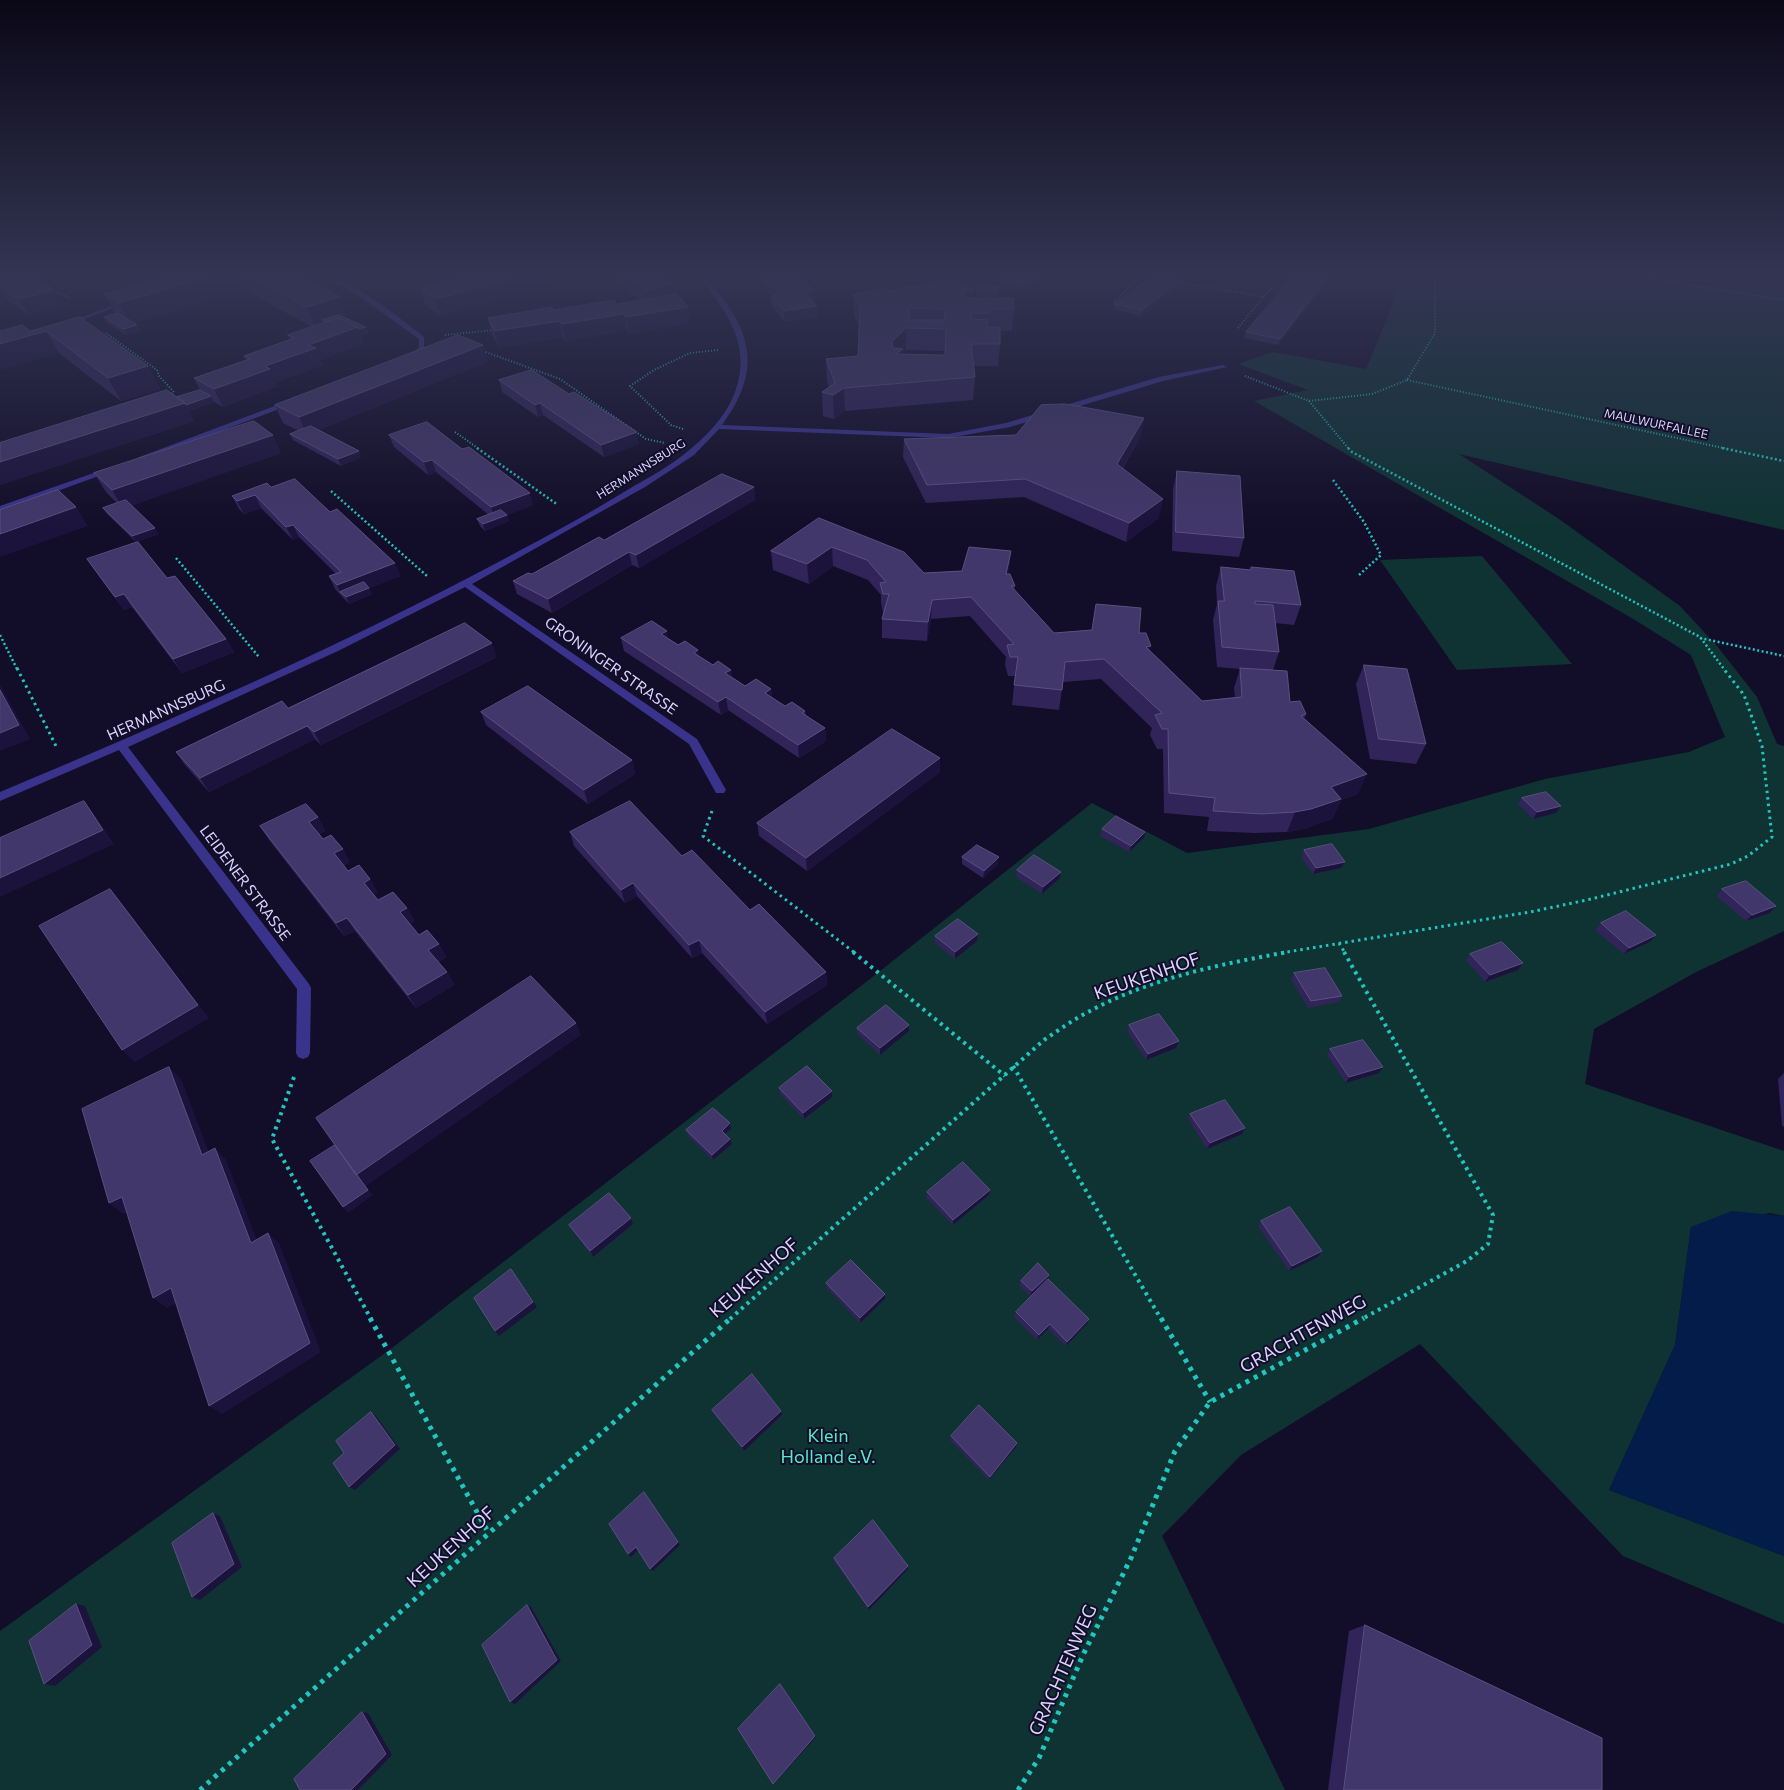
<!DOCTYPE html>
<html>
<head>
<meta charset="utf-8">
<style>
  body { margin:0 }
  canvas { display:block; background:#120d28 }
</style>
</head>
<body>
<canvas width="1784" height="1790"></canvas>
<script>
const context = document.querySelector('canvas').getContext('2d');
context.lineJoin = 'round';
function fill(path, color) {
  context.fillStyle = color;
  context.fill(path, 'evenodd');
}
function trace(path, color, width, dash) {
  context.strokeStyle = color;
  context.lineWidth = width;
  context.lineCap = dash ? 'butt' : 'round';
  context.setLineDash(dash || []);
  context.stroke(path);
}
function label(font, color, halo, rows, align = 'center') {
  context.font = font + ' Commissioner,sans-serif';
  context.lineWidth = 4;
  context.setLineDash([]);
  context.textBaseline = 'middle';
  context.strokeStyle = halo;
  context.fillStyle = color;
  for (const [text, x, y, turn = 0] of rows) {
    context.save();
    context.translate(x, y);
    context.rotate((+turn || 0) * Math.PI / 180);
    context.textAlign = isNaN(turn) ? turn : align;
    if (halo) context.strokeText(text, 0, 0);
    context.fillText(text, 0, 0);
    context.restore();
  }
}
const green = new Path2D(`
  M1397,277H1784V530L1459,454L1559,519L1680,606L1717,646L1757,697L1777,744L1784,746V931L1696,972L1594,1029L1585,1084L1784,1151V1216L1770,1213L1691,1227L1675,1345L1609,1490L1784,1556V1624L1623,1556L1420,1344L1241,1455L1162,1536L1285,1790H0V1631L392,1348L870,979L1092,803L1187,853L1369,829L1545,779L1689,752L1725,737L1691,655L1635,620L1254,401L1308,390L1238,364L1273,352L1366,369L1390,311L1398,282Z
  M1482,556L1572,664L1457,670L1380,560Z`);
const water = new Path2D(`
  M1732,1211L1784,1216V1556L1609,1490L1675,1345L1691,1227Z`);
const pathFar4 = new Path2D(`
  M1640,277L1784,300
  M1178,282L1264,297
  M53,291L70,298
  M1114,302L1141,277
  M1238,328L1280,277
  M106,333L157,370L159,376L174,392L170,396
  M445,335L493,330
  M480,350L560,379L646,439L665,443
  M1245,376L1309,401L1372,394L1407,380L1435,333V277
  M1407,380L1728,449
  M1309,401L1349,449
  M683,429L671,425L630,386L654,370L690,353L718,350
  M455,432L479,449`);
const pathFar3 = new Path2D(`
  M477,448L558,505
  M1348,448L1352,452L1700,637L1724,669
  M1722,448L1784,461
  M1333,480L1364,522L1381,555L1359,575
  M331,491L427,576
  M176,558L259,657
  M0,635L17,669
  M1700,638L1784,656`);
const pathFar2 = new Path2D(`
  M17,668L56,746
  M712,811L703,836L855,953
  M1339,943L1345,953
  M1281,953L1530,912L1587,900L1731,864L1748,856L1772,837L1762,746L1744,695L1723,668`);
const pathFar1 = new Path2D(`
  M853,952L1005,1076
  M1344,952L1493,1215L1488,1244L1467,1261L1362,1319
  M1013,1066L1161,1319
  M294,1077L272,1139L371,1319
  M730,1319L1044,1040C1059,1030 1074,1019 1090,1011C1151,978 1221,964 1288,952`);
const path = new Path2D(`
  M370,1318L488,1532
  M1161,1318L1210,1402
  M200,1790L731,1318
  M1018,1790L1039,1758L1083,1655L1131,1558L1175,1451L1210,1402L1364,1318`);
const minor = new Path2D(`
  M324,277C351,277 402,320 424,337V348L416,357L404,360V358L412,355L419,347V339L362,298Z
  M699,277H706C750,328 765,367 722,425L948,434L1006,423L1159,377L1223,365L1227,367L1163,381L1010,427L948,438L719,429L694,455L645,487L472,584L697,739L726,790L724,793H716L689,744L465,587L338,651L128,747L309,984L311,988L310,1053L308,1057L303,1059L298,1057L296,1053L297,989L119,750L0,801V792C171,720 342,646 506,558C549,535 592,512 634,486C652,476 671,465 687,452C706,437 727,415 735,392C752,346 727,311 699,277Z
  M124,301L129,302L69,325L64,324Z
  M288,401L295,403L144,460L137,458Z
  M108,468L115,470L0,512V506Z`);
const wall = new Path2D(`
  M0,277L23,279L54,290L63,306L29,315L8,301L0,303Z
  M164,277H301L348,319H347L366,327L368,333L361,335L364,344L320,360L323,365L276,382L278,386L223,407L214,402L189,411L194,421L0,485V443L177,397L200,390L194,378L246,360L244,356L290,340L288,335L312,327L245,290L134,323L137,325L140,331L126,335L107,323L104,317L115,314L104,294Z
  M378,277H400L386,281Z
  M611,277H666L674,284L676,294L690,323L629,334L627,330L566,341L563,337L499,348L492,334L488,318L616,304L640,300Z
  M757,277H802L813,290L814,301H813L817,306L818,317L785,322L772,307L771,296H772Z
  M912,277H928L924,280Z
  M1002,277H1047L1025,291L998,285L999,279Z
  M1331,277L1278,345L1244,338L1246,332Z
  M552,286L440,315L425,305L420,288Z
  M1180,286L1141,316L1113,309L1114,304Z
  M889,291L974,296L964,297L1014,309L1012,331H1000V344L998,366H973L975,377L973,400L845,411L834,419L823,416L822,392L829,387L827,381L826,359L858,356L859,325L854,316L853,295ZM906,350L945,351V355L903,354Z
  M977,291L998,292L996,298L976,296Z
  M80,317L148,366L160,389L121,401L30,331Z
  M483,345L487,362L319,430L361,457L341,466L293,440L290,434L299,431L283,423L275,405Z
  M499,380L639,444L604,457L543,415L538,417L502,392Z
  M389,435L533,505L507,515L509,521L485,531L480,526L477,519L489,515L436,472L428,475L394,447Z
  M1016,435L1141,436L1123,468L1159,518L1126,542L1024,497L926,503L903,457L904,439Z
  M281,453L132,505L159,534L136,542L107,514L103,508L117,503L106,492L94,473Z
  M1177,471L1244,538L1239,557L1172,551L1173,489Z
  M271,487L330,512L395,563L400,576L369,588L372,594L349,604L335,589L329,576L336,574L299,537L293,540L261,508L244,514L239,509L232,496Z
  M754,487L755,500L639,568L632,565L552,613L517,594L513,581L532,574L604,540Z
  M819,518L924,573L962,571L1011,551L1008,574L1015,586L1014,590L1054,633L1092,630L1096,604L1139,633L1150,651L1202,701L1235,697L1234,688L1240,669L1217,667L1213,620L1217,604L1216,586L1221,567L1250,570L1251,567L1301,605L1294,625L1275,623L1279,652L1273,670L1290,702L1306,714L1304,719L1358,794L1341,800L1332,819L1303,829L1287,832L1255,833L1207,831L1209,817L1164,813L1163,749H1157L1150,735L1152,728L1101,679L1063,682L1059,710L1012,705L1015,676H1008L1005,665L1006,657L970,616L931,619L927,641L882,638V619L884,613H883L881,602V595L868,580L833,566L809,584L773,570L771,551Z
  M87,559L226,639L234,652L182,673L132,607L124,610L96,572Z
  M621,638H668L713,665L731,670L732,677L745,686L771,689L772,698L785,706L805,711L806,716L825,728L826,741L799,758L728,710L721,715L624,651Z
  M497,657L321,745L315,739L209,792L185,765L176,752L288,708Z
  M1364,665L1426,744L1416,764L1370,759L1356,684Z
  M481,712L632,760L635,774L588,804L486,725Z
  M940,772L807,871L759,836L757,823Z
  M1522,798L1561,806L1556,813L1533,819L1518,804Z
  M318,817L325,831L319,834L323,839L350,862L344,865L348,871L370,879L377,892L374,894L378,900L407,908L414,921L409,924L419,935L439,944L446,957L438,962L447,972L454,985L416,1008L355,931L344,936L269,840L260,826Z
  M1102,829L1144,838L1129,852L1100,836Z
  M570,832L682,856L750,910L826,972L827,985L767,1024L702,953L692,958L637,896L625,903L574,846Z
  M1304,850L1341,868L1313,874L1301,857Z
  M962,857L998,864L983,878L962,864Z
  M1017,870L1061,872L1060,878L1042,894L1016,877Z
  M1722,889L1770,913L1746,921L1716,896Z
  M1601,923L1650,942L1624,954L1595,930Z
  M935,936L977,941L955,959L935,943Z
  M1470,954L1523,963L1518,970L1485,982L1466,960Z
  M1294,973L1342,996L1339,1002L1308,1008L1291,979Z
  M909,1025V1031L880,1055L857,1034V1028Z
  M1129,1025L1176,1048L1146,1060L1127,1031Z
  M1330,1049L1379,1073L1346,1083L1327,1055Z
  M1784,1073V1127L1782,1126L1778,1079Z
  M779,1088L832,1091V1097L804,1119L780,1094Z
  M1190,1114L1245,1128L1242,1134L1207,1149L1188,1119Z
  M730,1123L731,1129L726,1134L732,1144L713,1160L688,1136L686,1130Z
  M927,1192L989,1195L953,1225L926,1198Z
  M1261,1221L1322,1251L1318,1257L1289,1271L1258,1226Z
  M633,1224L593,1257L572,1230L569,1225Z
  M1049,1275L1048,1279L1087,1324L1066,1346L1048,1329L1037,1340L1014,1317L1016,1312L1037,1290L1030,1296L1019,1286L1021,1281Z
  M826,1283L885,1294V1299L860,1323L827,1288Z
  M712,1410L781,1411L782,1415L744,1451L714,1414Z
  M951,1436L1017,1443L1016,1447L989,1480L950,1440Z
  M834,1558L908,1569L869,1610L834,1561Z
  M1365,1625L1602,1790H1328L1349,1631Z`);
const shadedWall = new Path2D(`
  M208,277H240L245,290L130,324L119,303Z
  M384,277H400L386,281Z
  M518,277H550L552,286L440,315L435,299Z
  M1039,277H1047L1025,291L1026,286Z
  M1328,277H1331L1278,345L1280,339Z
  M1181,281L1180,286L1141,316L1142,310Z
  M674,284L676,300L648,306L646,290Z
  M999,287L998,292L996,298V292Z
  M0,288L8,301L0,303Z
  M54,290L63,306L29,315L19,299Z
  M813,290L814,301L805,302L804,291Z
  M974,290V296L950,300L951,295Z
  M340,297L348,319L331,324L322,320L324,326L316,329L307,307Z
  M817,306L818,317L785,322L784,311Z
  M688,307L690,323L629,334L626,317Z
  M624,314L627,330L566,341L562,324Z
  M560,321L563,337L499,348L494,331Z
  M137,325L140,331L126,335L123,329Z
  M358,327H366L368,333L361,335L364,344L320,360L323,365L276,382L278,386L223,407L214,389L265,366L308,345Z
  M906,328V350L903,354L902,372L896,377L892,342Z
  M46,331L59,353L0,370V344Z
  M483,345L487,362L307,435L299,417Z
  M148,366L160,389L121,401L108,378Z
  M844,388L845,411L834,419L833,395Z
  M211,396L214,402L189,411L194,421L0,485V462L185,403Z
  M540,403L543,415L538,417L535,405Z
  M1144,418L1141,436L1114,482L1117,464Z
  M637,432L639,444L604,457L601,445Z
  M273,435L281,453L123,509L112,490Z
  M359,451L361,457L341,466L338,459Z
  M432,460L436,472L428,475L424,462Z
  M754,487L755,500L639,568L636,555Z
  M530,493L533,505L507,515L509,521L485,531L483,524L495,519L491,507Z
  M255,495L261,508L244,514L237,501Z
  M1163,499L1159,518L1126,542L1129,523Z
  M76,507L88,526L0,557V534Z
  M293,525L299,537L293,540L286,527Z
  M155,528L159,534L136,542L132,536Z
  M832,547L833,566L809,584L807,564Z
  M1011,551L1009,570L1005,594L1006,574Z
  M629,552L632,565L552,613L548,599Z
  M395,563L400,576L369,588L372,594L349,604L346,597L340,592L337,585Z
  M124,594L132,607L124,610L115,597Z
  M932,600L931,619L927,641L928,622Z
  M667,631L669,644L661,634Z
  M226,639L234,652L182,673L173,659Z
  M492,643L497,657L321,745L314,732Z
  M1151,646L1147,666L1146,647Z
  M698,650L701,663L694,653Z
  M731,670L733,683L725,673Z
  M0,685L30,739L0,751Z
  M771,689L773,702L765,693Z
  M726,697L728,710L721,715L718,702Z
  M307,726L315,739L209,792L200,778Z
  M825,728L826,741L799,758L798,745Z
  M940,758V772L807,871L806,858Z
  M632,760L635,774L588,804L584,790Z
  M1367,774L1358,794L1341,800L1332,819L1303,829L1287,832L1295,812L1331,787Z
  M84,801L94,814L114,844L0,897V878Z
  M1561,806L1556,813L1533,819L1537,812Z
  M318,817L325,831L316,835L309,822Z
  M1145,832L1144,838L1129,852L1131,846Z
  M343,849L350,862L341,866L334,853Z
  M999,857L998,864L983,878L984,871Z
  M1345,862L1341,868L1313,874L1316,868Z
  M1061,872L1060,878L1042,894L1043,887Z
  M370,879L377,892L371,896L364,883Z
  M633,883L637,896L625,903L621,890Z
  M110,889L121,902L209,1018L135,1062L122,1050Z
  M1776,906L1770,913L1746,921L1752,915Z
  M407,908L414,921L407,925L400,912Z
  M347,918L355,931L344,936L336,923Z
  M978,934L977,941L955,959V952Z
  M1656,935L1650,942L1624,954L1629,948Z
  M699,940L702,953L692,958L689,945Z
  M439,944L446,957L435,963L428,950Z
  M1523,963L1518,970L1485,982L1490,975Z
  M447,972L454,985L416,1008L408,995Z
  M826,972L827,985L767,1024L765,1012Z
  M576,1023L581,1035L366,1186L373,1195L348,1213L343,1207L356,1175Z
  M909,1025V1031L880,1055V1048Z
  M1179,1041L1176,1048L1146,1060L1148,1054Z
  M169,1067L181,1079L214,1166L202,1155Z
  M1383,1067L1379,1073L1346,1083L1349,1077Z
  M832,1091V1097L804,1119L803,1113Z
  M730,1123L731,1129L723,1136L722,1131Z
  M1245,1128L1242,1134L1207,1149L1210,1143Z
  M730,1139L732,1144L713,1160L712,1155Z
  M215,1148L226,1160L262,1253L251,1243Z
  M990,1190L989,1195L953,1225V1220Z
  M122,1197L136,1208L123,1214L109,1203Z
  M631,1218L633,1224L593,1257L590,1251Z
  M268,1233L279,1243L321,1352L222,1414L209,1406Z
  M1322,1251L1318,1257L1289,1271L1292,1266Z
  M511,1269L537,1307L499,1336L495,1331Z
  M1049,1275L1048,1280L1030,1296L1032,1291Z
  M171,1288L185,1298L167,1308L153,1298Z
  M885,1294V1299L860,1323V1318Z
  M1089,1319L1087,1324L1066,1346L1067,1342Z
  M1050,1324L1048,1329L1037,1340L1039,1335Z
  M781,1411L782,1415L744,1451L742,1447Z
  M371,1412L376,1416L400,1449L355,1490L349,1487Z
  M1017,1443L1016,1447L989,1480L990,1477Z
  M647,1496L680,1545L653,1571L650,1569Z
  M213,1513L220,1516L242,1567L200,1600L192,1597Z
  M636,1547L638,1550L631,1557L628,1554Z
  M908,1566V1569L869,1610L868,1607Z
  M76,1604L85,1606L102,1647L55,1686L44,1684Z
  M527,1605L531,1607L561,1661L515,1704L510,1702Z
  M781,1686L816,1737L774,1784H773Z
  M362,1712L368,1713L392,1755L358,1790H351Z`);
const building = new Path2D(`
  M0,277H21L23,279L27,277H34L54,290L19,299L0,286Z
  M164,277H208L119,303L104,294Z
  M252,277H301L340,297L307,307Z
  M463,277H518L435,299L420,288Z
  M629,277H666L674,284L646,290Z
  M765,277H802L813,290L804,291L817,306L784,311L771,296L780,295Z
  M1002,277H1039L1026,286L999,279Z
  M1151,277H1165L1181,281L1142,310L1114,304Z
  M1292,277H1328L1280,339L1246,332Z
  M954,278L974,290L965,292V288H904Z
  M979,285L999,287L996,292L977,291Z
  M886,288L891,292H902V288H965L964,298H1013L1014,309H989V313H971L972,320L987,319L988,328L1000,327V344H971L975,377L844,388L833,395L822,392L835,383L826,359L858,356L860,306L853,295ZM909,308L944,309L945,320H910ZM906,328L946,329L945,355L896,354L903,349L893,348L892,342Z
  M902,288V292H891L889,291Z
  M677,294L688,307L626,317L624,314L562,324L560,321L494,331L488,318L552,307L553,310L614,300L616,304Z
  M118,313L137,325L123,329L104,317Z
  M339,315L366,327L359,329L358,327L338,318L326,322L322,320Z
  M80,317L148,366L108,378L46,331L0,344V331L22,325L30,331Z
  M338,318L358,327L308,345L316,348L265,366L270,369L214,389L194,378L250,359L244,356L294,338L288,335Z
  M458,335L483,345L299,417L275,405Z
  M532,370L569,394L574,392L637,432L601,445L540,403L535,405L499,380Z
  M167,390L185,403L0,462V443Z
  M200,390L211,396L186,405L185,403L177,397Z
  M1065,404L1144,418L1117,464L1163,499L1129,523L1025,479L927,485L904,439L1016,435L1041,405Z
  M254,421L273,435L112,490L94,473Z
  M427,422L462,449L469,447L530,493L491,507L432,460L424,462L389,435Z
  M311,426L359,451L338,459L290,434Z
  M1177,471L1240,476L1244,538L1176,532Z
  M722,474L754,487L636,555L629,552L548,599L513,581L528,573L532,574L599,537L604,540Z
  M295,479L330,512L337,509L395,563L337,585L329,576L341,572L293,525L286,527L255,495L237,501L232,496L267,483L271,487Z
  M58,490L76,507L0,534V510Z
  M126,500L155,528L132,536L103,508Z
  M501,510L507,515L483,524L477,519Z
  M819,518L904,552L924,573L962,571L969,547L1011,551L1006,574H1010L1015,586H1011L1054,633L1092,630L1096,604L1141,608L1139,633H1146L1151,646L1146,647L1202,701L1242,697L1240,668L1287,671L1290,702L1300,701L1306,714L1301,716L1367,774L1331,787L1341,799L1311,809L1295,812L1262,814L1213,811L1215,798L1169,793L1168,729H1162L1155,715L1162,713L1104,659L1065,662L1062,690L1014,685L1018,657H1010L1007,645L1014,644L971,597L932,600L928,622L882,619L889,594H883L880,583L886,582L867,560L832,547L807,564L771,551Z
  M138,542L167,578L175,576L226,639L173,659L124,594L115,597L87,559Z
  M1221,567L1251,570V567L1294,571L1301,605L1255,601V604L1273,605L1279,652L1222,647L1218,601H1224Z
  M364,582L369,588L346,597L340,592Z
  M652,621L667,631L661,634L678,645L685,641L698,650L694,653L713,665L718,661L731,670L725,673L745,686L756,679L771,689L765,693L785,706L792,702L805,711L802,713L825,728L798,745L726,697L718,702L621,638Z
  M465,623L492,643L314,732L307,726L200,778L176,752L282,701L288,708Z
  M1364,665L1407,669L1426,744L1379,739Z
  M528,686L632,760L584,790L481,712Z
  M0,690L19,725L0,733Z
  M892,729L940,758L806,858L757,823Z
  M1546,792L1561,806L1537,812L1522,798Z
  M84,801L103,830L0,878V838Z
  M630,801L682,856L692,850L750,910L759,904L826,972L765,1012L699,940L689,945L633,883L621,890L570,832Z
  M306,804L318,817L309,822L323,839L331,835L343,849L334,853L348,871L359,865L370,879L364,883L378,900L393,892L407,908L400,912L419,935L427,930L439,944L428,950L447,972L408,995L347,918L336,923L260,826Z
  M1116,816L1145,832L1131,846L1102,829Z
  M1332,844L1345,862L1316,868L1304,850Z
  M977,845L999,857L984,871L962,857Z
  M1034,855L1061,872L1043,887L1017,870Z
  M1746,881L1776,906L1752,915L1722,889Z
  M110,889L198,1005L122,1050L39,926Z
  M1626,911L1656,935L1629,948L1601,923Z
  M958,919L978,934L955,952L935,936Z
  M1502,942L1523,963L1490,975L1470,954Z
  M1325,968L1342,996L1311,1001L1294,973Z
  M531,976L576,1023L356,1175L316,1118Z
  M886,1005L909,1025L880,1048L857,1028Z
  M1159,1014L1179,1041L1148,1054L1129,1025Z
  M1363,1040L1383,1067L1349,1077L1330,1049Z
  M807,1066L832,1091L803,1113L779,1088Z
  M169,1067L202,1155L215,1148L251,1243L268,1233L310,1343L209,1406L171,1288L153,1298L122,1197L109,1203L82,1109Z
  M1225,1100L1245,1128L1210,1143L1190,1114Z
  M713,1108L730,1123L722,1131L730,1139L712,1155L686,1130Z
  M335,1145L368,1190L343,1207L310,1161Z
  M963,1162L990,1190L953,1220L927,1192Z
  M609,1193L631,1218L590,1251L569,1225Z
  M1290,1207L1322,1251L1292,1266L1261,1221Z
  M851,1260L885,1294L860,1318L826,1283Z
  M1038,1263L1049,1275L1032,1291L1021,1281Z
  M511,1269L533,1302L495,1331L474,1298Z
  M1048,1279L1089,1319L1067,1342L1050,1324L1039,1335L1016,1312Z
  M752,1374L781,1411L742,1447L712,1410Z
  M979,1405L1017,1443L990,1477L951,1436Z
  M371,1412L395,1445L349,1487L333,1463L344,1453L336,1441Z
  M644,1492L678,1542L650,1569L636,1547L628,1554L609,1524Z
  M213,1513L234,1564L192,1597L172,1543Z
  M873,1520L908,1566L868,1607L834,1558Z
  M76,1604L92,1645L44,1684L29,1641Z
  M527,1605L557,1660L510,1702L482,1645Z
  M1365,1625L1602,1738V1790H1344Z
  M780,1684L815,1736L773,1784L738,1729Z
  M362,1712L386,1754L351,1790H300L294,1779Z`);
const farStreetnames = [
  ["MAULWURFALLEE",1656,424,12],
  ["HERMANNSBURG",641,469,-32]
];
const streetNames = [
  ["GRONINGER STRASSE",611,666,35],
  ["HERMANNSBURG",166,710,-24],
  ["LEIDENER STRASSE",245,883,53]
];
const nearStreetnames = [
  ["KEUKENHOF",1147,976,-19],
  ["KEUKENHOF",754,1278,-41],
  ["GRACHTENWEG",1303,1334,-29],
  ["KEUKENHOF",451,1547,-42],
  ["GRACHTENWEG",1063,1670,-66]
];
const nearParknames = [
  ["Klein",828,1436],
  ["Holland e.V.",828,1457]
];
fill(green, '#0f3333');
fill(water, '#041c4a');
trace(pathFar4, '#22c5c0', 2, [1, 2]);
trace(pathFar3, '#22c5c0', 2.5, [2, 2.5]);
trace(pathFar2, '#22c5c0', 3, [2.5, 4]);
trace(pathFar1, '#22c5c0', 4, [3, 4.5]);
trace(path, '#22c5c0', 5, [4, 5.5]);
fill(minor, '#39338c');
fill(wall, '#302458');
fill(shadedWall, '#1c133d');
fill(building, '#42376a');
trace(building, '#5a5081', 1);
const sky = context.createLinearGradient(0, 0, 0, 528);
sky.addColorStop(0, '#0a0716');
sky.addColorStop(0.52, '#333553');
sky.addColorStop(1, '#33355300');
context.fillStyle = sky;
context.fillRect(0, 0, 1784, 528);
label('12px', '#dad4ff', '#120d28', farStreetnames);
label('15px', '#dad4ff', '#120d28', streetNames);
label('18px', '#dad4ff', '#120d28', nearStreetnames);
label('18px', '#53ecca', '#120d28', nearParknames);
</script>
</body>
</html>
